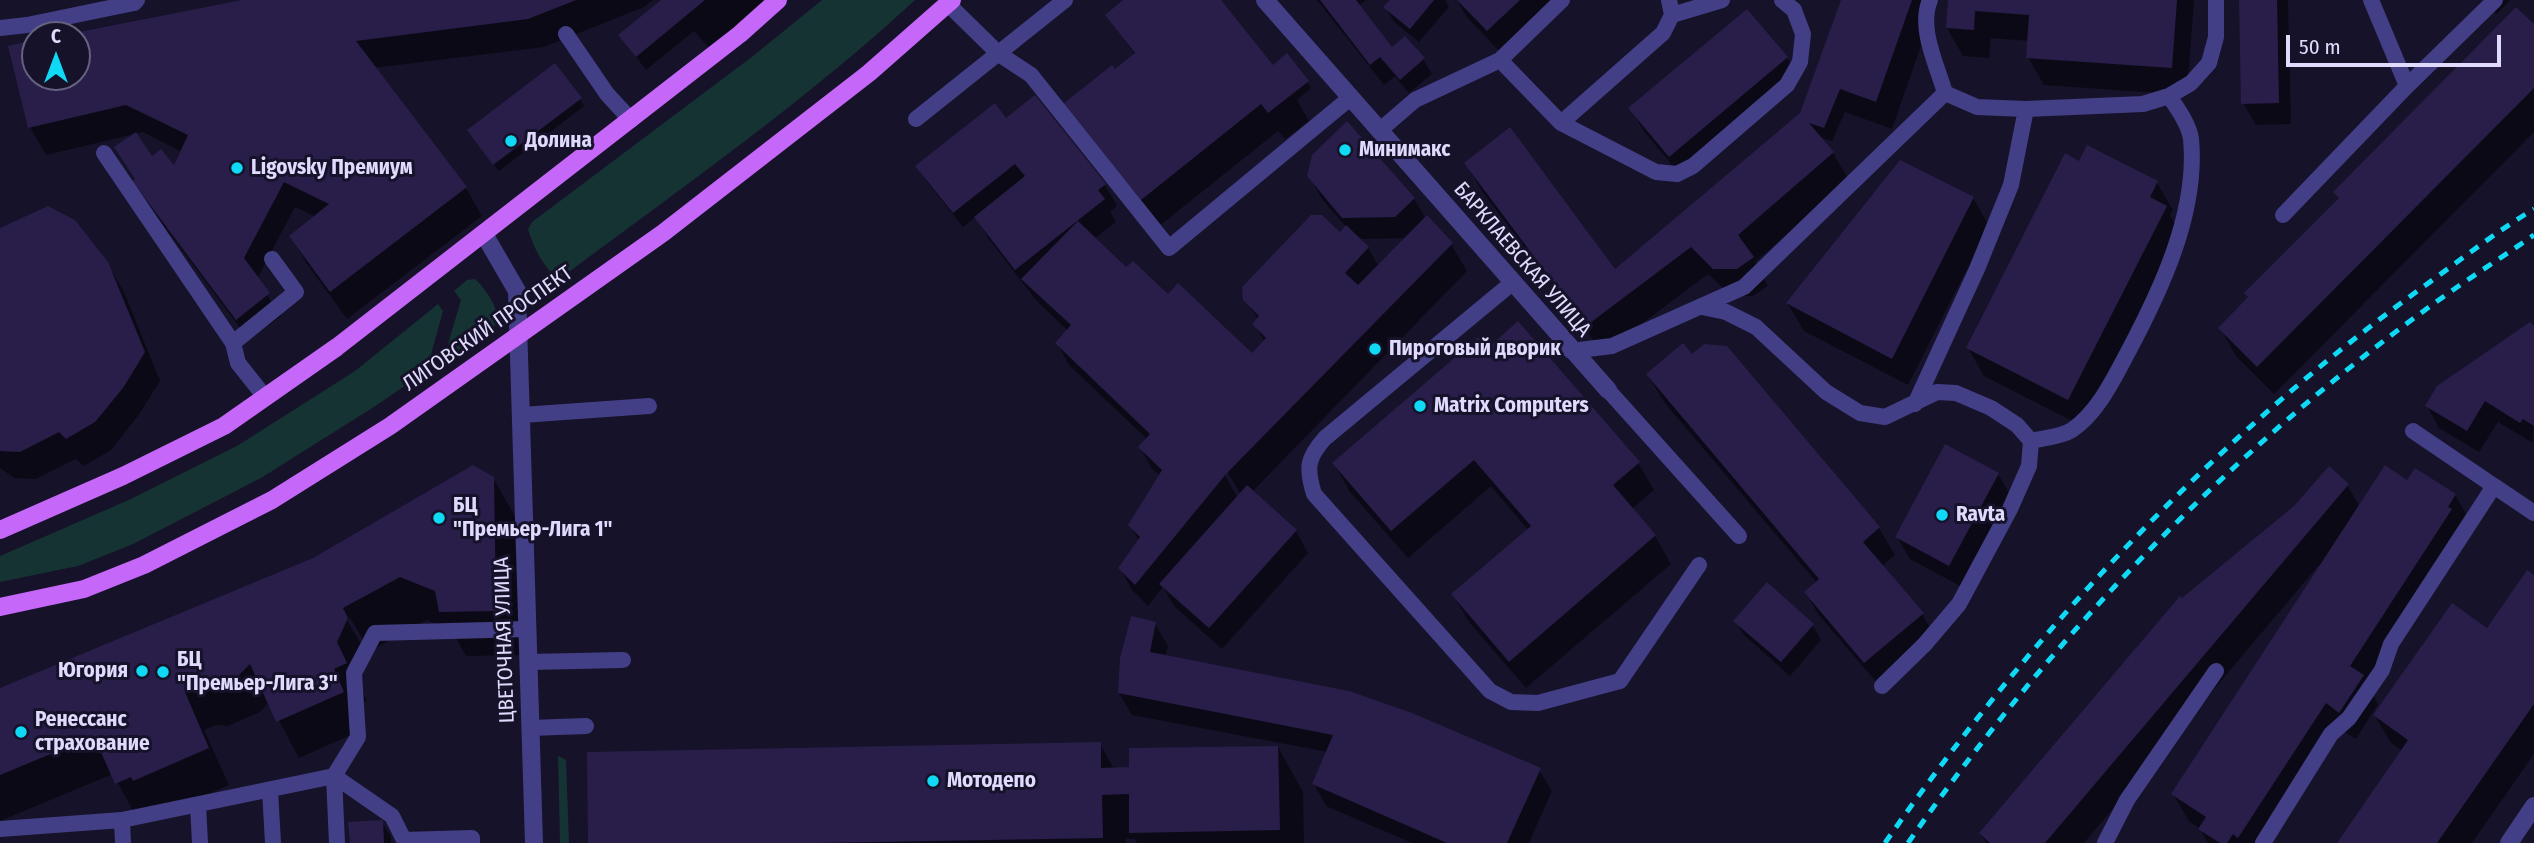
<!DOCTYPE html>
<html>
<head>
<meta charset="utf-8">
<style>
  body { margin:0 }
  #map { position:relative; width:2534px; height:843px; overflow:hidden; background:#161229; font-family:"Fira Sans Condensed",sans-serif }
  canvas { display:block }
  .north { position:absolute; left:21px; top:21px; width:70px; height:70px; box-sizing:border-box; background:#161229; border:2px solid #67627e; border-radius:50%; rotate:0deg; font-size:19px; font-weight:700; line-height:28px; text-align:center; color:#e0dbfd }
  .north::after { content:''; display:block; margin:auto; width:24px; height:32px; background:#10d9f5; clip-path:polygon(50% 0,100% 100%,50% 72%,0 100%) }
  .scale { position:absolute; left:2286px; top:35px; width:215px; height:32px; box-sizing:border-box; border:4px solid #e0dbfd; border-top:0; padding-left:9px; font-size:21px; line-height:24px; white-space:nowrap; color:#e0dbfd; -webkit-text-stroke:5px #161229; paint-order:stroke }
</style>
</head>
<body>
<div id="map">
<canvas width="2534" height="843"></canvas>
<div class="north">С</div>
<div class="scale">50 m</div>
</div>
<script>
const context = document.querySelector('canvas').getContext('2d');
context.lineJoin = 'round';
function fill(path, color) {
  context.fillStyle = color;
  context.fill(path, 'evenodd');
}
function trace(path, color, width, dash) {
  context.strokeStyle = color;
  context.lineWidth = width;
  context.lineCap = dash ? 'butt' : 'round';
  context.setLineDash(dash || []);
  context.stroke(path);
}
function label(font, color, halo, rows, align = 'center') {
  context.font = font + ' "Fira Sans Condensed",sans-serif';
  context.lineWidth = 6;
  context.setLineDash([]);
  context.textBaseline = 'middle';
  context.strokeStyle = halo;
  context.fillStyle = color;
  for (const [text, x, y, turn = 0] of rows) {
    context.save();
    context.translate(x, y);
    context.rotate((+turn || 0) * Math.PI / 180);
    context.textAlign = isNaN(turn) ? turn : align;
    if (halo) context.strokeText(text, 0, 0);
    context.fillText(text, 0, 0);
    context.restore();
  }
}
const green = new Path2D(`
  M822,0H915C806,101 684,186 565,275L557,277C544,269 532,244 528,229L532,222L753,56Z
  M475,279C486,289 502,312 496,325L454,353L448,344L461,300L454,291L467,280Z
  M438,304L443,311L430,358L435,365L377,405L261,478L133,544L78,566L0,582V556L131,499L237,446L355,371Z
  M558,756L566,760L569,843H560Z`);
const shadow = new Path2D(`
  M248,0H653L644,7L544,47L374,68L466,188L482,216L347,319L307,264L291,236L316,217L295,207L257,279L281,316L249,340L147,203L135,181L137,180L135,134L46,155L30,127L35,42V77H77V35H71ZM143,132L182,152L174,169L152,158L136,134Z
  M664,0H768L711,50L694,31L646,70L620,36Z
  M1126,0H1219L1277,73L1307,82L1311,88L1297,100L1309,121L1285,139L1278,131L1158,227L1082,132L1115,71L1135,55L1107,15Z
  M1317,0H1366L1358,6L1391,49L1423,59L1432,74L1409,93L1395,76L1384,85Z
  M1392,0H1445L1449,7L1419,42L1394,22L1386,8Z
  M1457,0H1555L1500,52L1466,16Z
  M1843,0H1937L1892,129L1845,112L1832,141L1819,137L1833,153L1849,180L1755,262L1768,286L1753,296H1731L1708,274L1603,353L1482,191L1466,163L1614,272L1800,116Z
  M1949,0H2194L2187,95L2044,85L2028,57L2029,41L1991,38L1989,58L1963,56L1947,28Z
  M2240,0H2288L2291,124L2256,125L2243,103Z
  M2483,0H2510L2497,14Z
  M1747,11L1787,58L1799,80L1682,177L1643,130L1631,109Z
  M2534,27V132L2274,394L2236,356L2220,328L2249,299L2246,294L2339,200L2335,192Z
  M580,99L584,106L499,171L473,138Z
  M1006,120L1105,185L1117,206L1110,212L1116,222L1094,239L1125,269L1252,356L1265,342L1254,324L1259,320L1245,300L1340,234L1346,227L1322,199L1309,176L1347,124L1414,199L1426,219L1451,244L1467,271L1252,492L1296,531L1308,553L1222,649L1174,606L1163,587L1148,606L1132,590L1120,568L1139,541L1130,525L1161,476L1152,469L1140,447L1147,439L1069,365L1057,343L1068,331L1036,300L989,239L976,216L963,227L926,181L918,167ZM1407,238L1379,267L1368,248L1359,239ZM1224,466L1241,495L1238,498L1221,468Z
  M2080,163L2157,183L2173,210L2170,215L2181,235L2084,427L1984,376L1968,348Z
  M1973,198L1989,226L1908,385L1804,331L1788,304Z
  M0,230L107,263L124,292L160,381L138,416L111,450L84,466L76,459L36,479L14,478L0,468Z
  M2534,328L2533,443L2498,422L2479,452L2439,428L2427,406Z
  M1488,349L1638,463L1654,490L1632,509L1655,536L1671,564L1526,688L1469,622L1453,595L1528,530L1491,486L1408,558L1350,492L1334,464Z
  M1648,375L1879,528L1895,555L1882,566L1922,614L1935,636L1878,684L1818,614L1806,593L1817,583L1664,402Z
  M1998,474L2011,496L1962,587L1910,559L1897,537Z
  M493,478L519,523L520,655L466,656L452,631L427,620L370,651L350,618L347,620L368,656L357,680L367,701L353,707L364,729L299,758L269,702L260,712L228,726L216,725L204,730L229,785L156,817L138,820L113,774L0,821V690L316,559Z
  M2408,482L2455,495L2471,523L2369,688L2378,704L2356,739L2342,730L2268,843H2208L2200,829L2189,821L2173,794L2321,567L2319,565L2084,843H1986L1981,833L2182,600L2347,485L2360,507Z
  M2534,577V754L2472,843H2339L2403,751L2391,743L2375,716L2487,630Z
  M1767,585L1813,626L1821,640L1790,676L1744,635L1735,621Z
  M1155,624L1168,646L1165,657L1539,770L1552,791L1529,843H1412L1326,806L1314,784L1328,752L1132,715L1119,693Z
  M1100,744L1114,769L1278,747L1303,792L1304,843H1137L1135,839H1126V843H590Z
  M382,822L391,837V843H351Z`);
const building = new Path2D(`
  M242,0H576L528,19L356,41L467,187L330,292L289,236L329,204L284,182L244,258L270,293L236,320L132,181L135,179L114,147L136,132L152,156L161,149L174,165L188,135L126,105L28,128L8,46L35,40V77H77V35L69,34Z
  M661,0H705L636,57L618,35Z
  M1123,0H1221L1273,65L1287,53L1309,81L1268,113L1261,104L1141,200L1063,104L1112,65L1115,69L1135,53L1105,15Z
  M1320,0H1356L1392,47L1405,36L1425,58L1400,80L1380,57L1370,65Z
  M1390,0H1434L1410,29L1383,7Z
  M1457,0H1520L1487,31Z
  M1841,0H1912L1876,102L1840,89L1824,128L1809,123L1834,152L1738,235L1754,257L1737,269H1713L1691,247L1586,326L1464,163L1510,127L1615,269L1800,113Z
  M1948,0H2177L2172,68L2026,58L2029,15L1975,11L1974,30L1946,28Z
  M2239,0H2277L2279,103L2241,104Z
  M2516,7L2534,24V88L2257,367L2218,328L2248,297L2244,293L2339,198L2333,192Z
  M1747,9L1788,57L1669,157L1628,108Z
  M555,63L582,98L493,165L467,130Z
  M1035,95L1106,184L1098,190L1105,199L1015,270L974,217L1025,176L1015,164L953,213L915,166L995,103L1006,118Z
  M1347,121L1415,198L1395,217L1342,218L1307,176L1312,155Z
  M2087,145L2158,181L2150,197L2167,206L2068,400L1966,348L2065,153L2079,161Z
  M1900,160L1974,197L1892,359L1786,303Z
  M48,206L75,220L108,262L145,352L123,388L95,422L66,439L59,432L20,452L0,451V228Z
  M1311,215H1322L1340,232L1346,225L1369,247L1345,273L1358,285L1427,215L1453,243L1226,474L1135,585L1118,568L1140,537L1128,525L1162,470L1138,447L1150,434L1055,343L1071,325L1021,279L1078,221L1126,267L1133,261L1168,294L1178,283L1252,353L1266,338L1252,324L1259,316L1243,300L1242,287Z
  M1518,321L1640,462L1613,485L1656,535L1509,662L1451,594L1531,526L1474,460L1391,531L1332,463L1480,336L1489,347Z
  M2530,322L2534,326V426L2523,419L2520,423L2485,401L2467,431L2425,406L2437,386Z
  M1683,343L1692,354L1704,344L1727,346L1880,527L1863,542L1924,613L1864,663L1804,592L1819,579L1646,374Z
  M1945,444L1999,473L1949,566L1895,537Z
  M473,465L494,477L496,611L439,612L435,591L400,577L343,608L348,618L337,642L347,663L334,669L344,692L276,722L250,664L239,675L206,690L195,688L185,692L209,748L133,781L131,777L115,784L94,736L0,775V688L313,558Z
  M2385,465L2407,480L2415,468L2456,494L2448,507L2452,509L2350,666L2364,675L2339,713L2326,703L2238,838L2233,834L2227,843H2220L2198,829L2206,817L2171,794Z
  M2329,466L2349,484L2045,843H1990L1979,833L2180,596L2182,598L2294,506Z
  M1247,485L1297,530L1209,628L1159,584Z
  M2527,570L2534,575V704L2437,843H2337L2408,740L2373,715L2452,603L2487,628Z
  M1767,582L1814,624L1781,662L1733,621Z
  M1131,616L1156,622L1150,652L1349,691L1412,713L1541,768L1507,843H1447L1312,784L1333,735L1118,693L1120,658Z
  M1101,742V768L1129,767V748L1278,746L1280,830L1129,833V794L1102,795L1103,838L818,843H588L587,752Z
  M383,820L384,843H350L348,822Z`);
const service = new Path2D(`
  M1930,0C1918,28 1937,65 1945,93
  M2371,0L2407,86
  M948,4L999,54L1031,75L1169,248L1350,98
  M1672,15L1722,0
  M0,28L27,25L134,3L137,0
  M566,34L607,94L631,120
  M1500,60L1561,123L1656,172L1677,174L1693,166L1787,85L1800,62L1803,34L1794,10L1782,0
  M1945,93L1977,107L2026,109L2143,104L2169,96L2191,83L2209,63L2216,37V0
  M916,119L1065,0
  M1561,123L1663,33L1672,15L1669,0
  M1379,131L1415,100L1500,60L1562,0
  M104,153L233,343L238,363L265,397
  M2283,215L2407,86L2495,0
  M1512,283L1325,438C1307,458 1306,468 1314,494L1490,691L1511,702L1538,703L1620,681L1699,565
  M1702,307L1726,312L1756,327L1826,392L1860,413L1885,417L1937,392L1956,393L1991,408L2017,425L2031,441L2029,466L2010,509L1959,604L1925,644L1882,686
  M233,343L296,292L272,259
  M1571,351L1612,346L1744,287L1945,93
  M1608,390L1739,536
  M1915,404L1977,269L2011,185L2026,109
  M522,415L649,406
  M2031,441C2043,438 2061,437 2072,430C2098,412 2113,380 2128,352C2161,290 2198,212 2191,139C2189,124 2177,108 2169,96
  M2494,486L2534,513
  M528,662L623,660
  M530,728L586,726
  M334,776L392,816L404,840L472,838V843
  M334,776L337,843
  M270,790L273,843
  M198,805L200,843
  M122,820L123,843
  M0,829L122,820L334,776L358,737L354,673L375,633L527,629
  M2105,843L2127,800L2216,671
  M2263,843L2331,734L2349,718L2382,670L2391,644L2494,486L2413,431`);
const minor = new Path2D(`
  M1265,0L1608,390
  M484,234L517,291L534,843`);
const tertiary = new Path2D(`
  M2509,843L2534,806`);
const primary = new Path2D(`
  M0,530L123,476L224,426L337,347L740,34L778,0
  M0,607L84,589L144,565L272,500L390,426L663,233L869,73L952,0`);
const rail = new Path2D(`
  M1885,843C2035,627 2219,433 2434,279C2467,255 2499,230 2534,209
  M1908,843C2049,640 2225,456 2425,310C2460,284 2498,260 2534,235`);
const markers = [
  [511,141,7,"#10d9f5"],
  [1345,150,7,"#10d9f5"],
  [237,168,7,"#10d9f5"],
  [1375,349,7,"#10d9f5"],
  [1420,406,7,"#10d9f5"],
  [1942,515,7,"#10d9f5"],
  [439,518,7,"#10d9f5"],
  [142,671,7,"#10d9f5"],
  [163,672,7,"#10d9f5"],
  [21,732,7,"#10d9f5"],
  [933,781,7,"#10d9f5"]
];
const poiNames = [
  ["Долина",525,141],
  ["Минимакс",1359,150],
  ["Ligovsky Премиум",251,168],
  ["Пироговый дворик",1389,349],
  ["Matrix Computers",1434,406],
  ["БЦ",453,506],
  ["\"Премьер-Лига 1\"",453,530],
  ["Ravta",1956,515],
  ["БЦ",177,660],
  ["\"Премьер-Лига 3\"",177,684],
  ["Югория",128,671,"right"],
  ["Ренессанс",35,720],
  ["страхование",35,744],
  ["Мотодепо",947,781]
];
const streetNames = [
  ["БАРКЛАЕВСКАЯ УЛИЦА",1522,260,49],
  ["ЛИГОВСКИЙ ПРОСПЕКТ",488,329,-35],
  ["ЦВЕТОЧНАЯ УЛИЦА",505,640,-92]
];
fill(green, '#153332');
fill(shadow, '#0007');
fill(building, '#281e49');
trace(service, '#433f86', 16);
trace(minor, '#433f86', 18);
trace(tertiary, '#433f86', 18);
trace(primary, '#c567f9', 18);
trace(rail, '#10d9f5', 5, [10, 9]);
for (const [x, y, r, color] of markers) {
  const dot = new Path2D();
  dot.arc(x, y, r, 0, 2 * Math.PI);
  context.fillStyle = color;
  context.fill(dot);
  trace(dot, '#161229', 2.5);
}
label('bold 21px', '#e0dbfd', '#161229', poiNames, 'left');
label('21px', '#e0dbfd', '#161229', streetNames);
</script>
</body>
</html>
